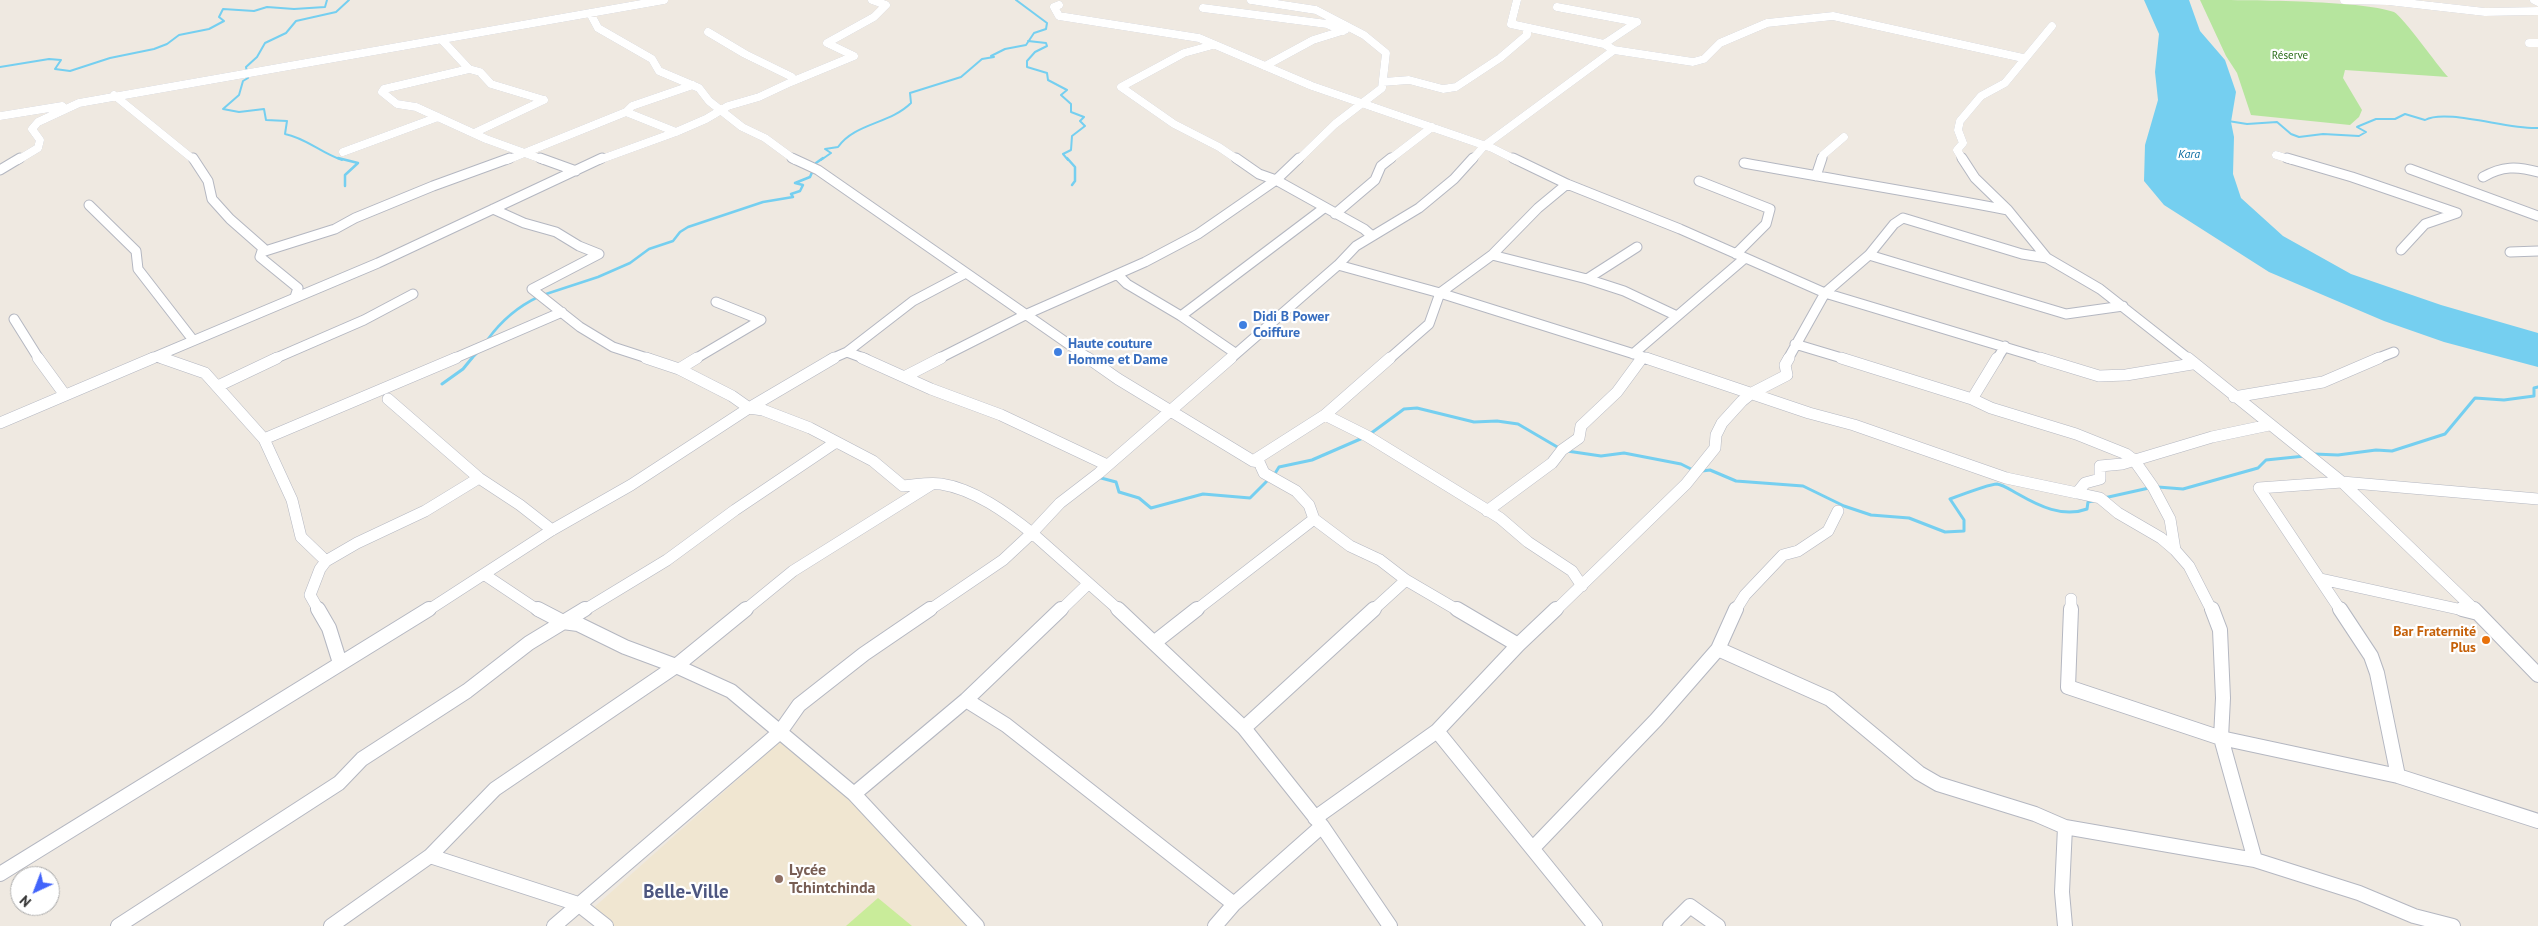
<!DOCTYPE html>
<html>
<head>
<meta charset="utf-8">
<style>
  body { margin:0 }
  #map { position:relative; width:2538px; height:926px; overflow:hidden; background:#efe9e1; font-family:"PT Sans",sans-serif }
  canvas { display:block }
  .north { position:absolute; left:10px; top:866px; width:50px; height:50px; box-sizing:border-box; background:#fff; border:1px solid #ababab; border-radius:50%; rotate:223deg; font-size:14px; font-weight:700; line-height:20px; text-align:center; color:#2e2e2e }
  .north::after { content:''; display:block; margin:auto; width:18px; height:22px; background:#4264fb; clip-path:polygon(50% 0,100% 100%,50% 72%,0 100%) }
</style>
</head>
<body>
<div id="map">
<canvas width="2538" height="926"></canvas>
<div class="north">N</div>
</div>
<script>
const context = document.querySelector('canvas').getContext('2d');
context.lineJoin = 'round';
function fill(path, color) {
  context.fillStyle = color;
  context.fill(path, 'evenodd');
}
function trace(path, color, width, dash) {
  context.strokeStyle = color;
  context.lineWidth = width;
  context.lineCap = dash ? 'butt' : 'round';
  context.setLineDash(dash || []);
  context.stroke(path);
}
function label(font, color, halo, rows, align = 'center') {
  context.font = font + ' "PT Sans",sans-serif';
  context.lineWidth = 4.5;
  context.setLineDash([]);
  context.textBaseline = 'middle';
  context.strokeStyle = halo;
  context.fillStyle = color;
  for (const [text, x, y, turn = 0] of rows) {
    context.save();
    context.translate(x, y);
    context.rotate((+turn || 0) * Math.PI / 180);
    context.textAlign = isNaN(turn) ? turn : align;
    if (halo) context.strokeText(text, 0, 0);
    context.fillText(text, 0, 0);
    context.restore();
  }
}
const education = new Path2D(`
  M783,739L849,795L968,926H615L591,910Z`);
const green = new Path2D(`
  M2200,0C2243,0 2360,0 2394,12C2404,18 2437,65 2448,77L2345,70L2343,78L2362,110L2359,117L2350,125L2251,115L2237,73L2226,56Z`);
const pitch = new Path2D(`
  M878,898L912,926H846Z`);
const water = new Path2D(`
  M2144,0H2189L2200,31L2225,60L2236,92L2231,122L2234,137L2233,174L2241,198L2283,236L2351,274L2441,305L2538,333V367L2444,342L2384,321L2269,272L2164,205L2144,181L2145,145L2158,100L2155,72L2159,34Z`);
const streamFar2 = new Path2D(`
  M1028,41L1046,43L1047,46L1035,52L1027,61V67L1047,73L1048,80L1067,90L1061,95L1071,104V112L1084,117L1080,121L1085,126L1072,136L1071,150L1063,154L1068,160
  M0,67L49,59L61,60L55,69L70,71L110,58L154,49L167,44L179,35L209,29L224,21L219,17L223,9L254,11L267,7L294,9L325,7L327,0
  M2228,121L2247,124L2277,122L2291,134L2299,137L2323,134L2359,136L2366,132L2357,127L2359,126L2376,119H2395L2405,114L2425,120C2446,108 2509,130 2538,128
  M342,160C321,153 306,138 285,134L287,121L266,120L264,109L239,112L223,109L239,95L243,81L248,78L246,67L257,57L265,43L286,33L296,21L336,12L349,0
  M821,160L831,153L825,149L838,147C855,123 890,124 911,103L910,93L961,77L982,59L994,57L991,56L1005,49L1026,45L1034,33L1046,29L1047,23L1016,0`);
const streamFar1 = new Path2D(`
  M338,158L358,163L345,175V186
  M1067,158L1075,167V181L1072,185
  M543,295L598,277L630,263L649,249L673,241L680,232L688,227L763,202L793,197L791,194L800,191L803,185L795,183L810,177L816,163L823,158
  M490,341L488,339C502,320 517,307 538,297
  M471,359L477,353`);
const stream = new Path2D(`
  M442,384L463,369L472,358
  M1370,434L1404,409L1417,408L1474,422L1497,421L1518,424L1559,448
  M1567,451L1601,456L1624,453L1681,464L1693,470
  M2314,454L2338,455L2376,450L2392,451L2445,434L2475,398L2504,400L2534,396V388L2538,387
  M1702,471L1710,470L1736,481L1803,486L1844,506L1871,515L1909,518L1945,532L1964,531V520L1950,499C1958,496 1991,484 1997,484C2004,485 2012,491 2018,494C2039,506 2063,518 2087,509L2088,502L2093,501
  M1274,475L1279,467L1312,460L1365,437
  M1101,478L1116,482L1119,492L1139,498L1151,508L1203,494L1250,498L1269,479
  M2158,487L2183,489L2258,468L2266,460L2305,456
  M2104,498L2149,488`);
const minorFar3 = new Path2D(`
  M1251,0L1316,10L1364,35L1386,53L1382,88L1335,124L1298,160
  M2344,0L2388,1L2485,12L2538,11
  M2534,0L2538,2
  M1059,5L1054,7L1059,16L1199,38L1312,86L1492,148L1516,160
  M1557,7L1637,22
  M1203,8L1327,24L1343,31
  M590,13L598,28L652,59L659,71L699,88L709,101L742,127L765,138L795,160
  M442,40L469,69L480,72L491,84L544,100
  M2529,43H2538
  M1604,44L1637,22
  M1213,45L1184,53L1121,87L1174,124L1219,147L1238,160
  M1614,50L1693,62L1704,59L1720,43L1767,23L1833,16L2023,58
  M1265,66L1313,40L1345,30
  M469,69L384,89L382,92L397,104L416,107L486,139L544,160
  M791,82L854,56L827,43L874,17L886,5L872,0
  M1383,82L1409,80L1443,89L1456,87L1500,58L1527,35V28
  M114,95L194,160
  M626,112L632,106L693,85
  M0,116L62,106
  M474,133L544,100
  M343,152L438,117
  M2276,155L2292,160
  M18,160L38,148L40,140L32,129L38,122L79,103L664,0
  M507,160L626,112L676,132
  M599,160L676,132L706,119L728,106L759,97L791,82L792,77L745,54L708,32
  M1389,160L1432,127
  M1472,160L1484,146L1614,50L1604,44L1511,24L1517,0
  M1821,160L1823,155L1844,137
  M1963,160L1957,150L1963,143L1958,130L1960,121L1981,96L2005,83L2052,26`);
const minorFar2 = new Path2D(`
  M193,158L208,181L212,199L230,219L263,248L260,257L298,288L295,297
  M540,158L576,171
  M792,158L818,170L1090,359
  M1236,158L1259,174L1276,180L1364,229L1372,236
  M1513,158L1567,184L1680,229L1825,293L2044,359
  M1962,158L1975,178L2008,210L2047,258L2100,289L2189,359
  M2287,158L2352,177L2457,213
  M1744,163C1832,179 1920,193 2008,210
  M2410,169L2538,216
  M0,170L20,158
  M1816,176L1822,158
  M2483,177C2502,166 2517,166 2538,172
  M1699,181L1770,209L1766,224L1736,254
  M89,205L136,251L138,269L193,340
  M493,209L524,223L556,232L579,246L599,254L532,289L580,327L613,347L650,359
  M1335,214L1375,180L1381,166L1391,158
  M2401,250L2425,224L2457,213
  M262,252L335,229L355,218L433,186L510,158
  M2510,252L2538,251
  M1492,255L1538,208L1567,184
  M1869,255L2066,314L2123,306
  M1338,265L1440,293L1650,359
  M1118,275L1127,284L1181,316L1235,353
  M1587,279L1637,247
  M1181,316L1324,208
  M14,319L39,359
  M1795,344L1845,359
  M847,352L866,359
  M1633,354L1745,258
  M154,357L168,359
  M150,359L378,263L602,158
  M274,359L364,320L413,294
  M453,359L562,312
  M695,359L761,320L716,302
  M831,359L847,352L913,301L966,273
  M938,359L1027,314L1145,262L1198,234L1276,180L1299,158
  M1230,359L1338,265L1356,246L1419,208L1454,179L1473,158
  M1389,359L1429,324L1440,293L1492,255L1587,279L1624,291L1677,316
  M1641,359L1643,357
  M1788,359L1825,293L1869,255L1894,224L1903,218L2022,254L2047,258
  M1997,359L2005,346
  M2376,359L2394,352`);
const minorFar1 = new Path2D(`
  M38,358L65,395
  M162,358L205,373L264,439L292,500L301,537L326,561
  M646,358L679,369L732,396L749,408L763,410L810,428L873,461L903,486C916,485 929,482 941,484C974,489 1007,513 1032,533L1003,560L928,611
  M862,358L931,389L1001,415L1107,465
  M1088,358L1118,379L1253,461L1325,415L1390,358
  M1646,358L1809,413L1854,425L2006,478L2077,493L2085,483L2100,479V466L2122,464L2212,437L2269,425
  M1841,358L1972,399L1991,408L2076,434L2126,454L2134,460L2153,487L2170,519L2175,550L2189,566L2212,611
  M2040,358L2099,376L2126,375L2192,364
  M2188,358L2342,482L2476,611
  M679,369L697,358
  M906,376L941,358
  M218,386L277,358
  M2234,397L2323,382L2379,358
  M388,399L479,478L520,505L552,530
  M1972,399L1997,358
  M1325,415L1367,436L1500,518L1528,542L1572,571L1582,586
  M0,423L153,358
  M264,439L456,358
  M1253,461L1259,462L1264,473L1296,491L1309,505L1314,519L1350,546L1380,560L1406,580L1459,611
  M2077,493L2100,498L2118,513L2161,538L2175,550
  M1487,511L1552,463L1562,450L1579,438L1581,426L1617,392L1642,358
  M485,575L539,611
  M2321,579L2467,611
  M319,611L310,595L320,569L326,561L357,543L425,511L479,478
  M427,611L552,530L631,485L749,408L834,358
  M583,611L667,560L735,510L836,442
  M744,611L793,571L932,484
  M1060,611L1088,584
  M1120,611L1032,533L1060,503L1099,473L1231,358
  M1195,611L1314,519
  M1372,611L1406,580
  M1555,611L1686,484L1715,448L1716,435L1722,423L1742,401L1752,393L1787,375L1785,365L1789,358
  M1735,611L1745,595L1783,555L1798,551L1828,531L1838,511
  M2071,611V599
  M2341,611L2259,488L2342,482L2538,499`);
const minor = new Path2D(`
  M318,609L329,628L340,663
  M538,609L563,622L578,624L625,647L676,666L731,691L854,794L977,926
  M1118,609L1244,728L1322,826L1390,926
  M1457,609L1518,645
  M2071,609L2068,687L2221,738L2398,776L2538,821
  M2212,609L2220,630L2223,698L2221,738L2255,860
  M2340,609L2371,656L2377,673L2398,776
  M2462,609L2478,613
  M2474,609L2538,675
  M1155,642L1197,609
  M1718,649L1830,699L1919,773L1938,784L2035,814L2065,827L2255,860L2359,893L2414,916L2453,926
  M966,700L1006,725L1234,904
  M1244,728L1374,609
  M1437,731L1595,926
  M854,794L966,700L1061,609
  M1315,818L1437,731L1518,645L1556,609
  M2065,827L2062,892L2065,926
  M1533,848L1656,720L1718,649L1736,609
  M430,856L495,789L676,666L746,609
  M0,874L429,609
  M118,926L339,783L362,759L467,691L529,643L585,609
  M331,926L430,856L578,904L606,926
  M554,926L780,732L799,705L864,654L930,609
  M1215,926L1234,904L1322,826
  M1670,926L1690,906L1718,926`);
const markers = [
  [1243,325,5,"#3f7fe0"],
  [1058,352,5,"#3f7fe0"],
  [2486,640,5,"#e8710a"],
  [779,879,5,"#8d6e63"]
];
const farParknames = [
  ["Réserve",2290,56]
];
const farWaternames = [
  ["Kara",2189,155]
];
const shopNames = [
  ["Didi B Power",1253,317],
  ["Coiffure",1253,333],
  ["Haute couture",1068,344],
  ["Homme et Dame",1068,360]
];
const foodNames = [
  ["Bar Fraternité",2476,632],
  ["Plus",2476,648]
];
const nearEducationnames = [
  ["Lycée",789,870],
  ["Tchintchinda",789,888]
];
const nearQuarternames = [
  ["Belle-Ville",686,893]
];
fill(education, '#f0e6d1');
fill(green, '#b6e59e');
fill(pitch, '#c9ec9a');
fill(water, '#75cff0');
trace(streamFar2, '#75cff0', 2);
trace(streamFar1, '#75cff0', 2.5);
trace(stream, '#75cff0', 3);
trace(minorFar3, '#b4b7c1', 8);
trace(minorFar2, '#b4b7c1', 11);
trace(minorFar1, '#b4b7c1', 12);
trace(minor, '#b4b7c1', 16);
trace(minorFar3, '#fff', 8);
trace(minorFar2, '#fff', 9);
trace(minorFar1, '#fff', 11);
trace(minor, '#fff', 14);
for (const [x, y, r, color] of markers) {
  const dot = new Path2D();
  dot.arc(x, y, r, 0, 2 * Math.PI);
  context.fillStyle = color;
  context.fill(dot);
  trace(dot, '#fff', 2);
}
label('11px', '#2c6e1b', '#fff', farParknames);
label('italic 12px', '#0d6fa3', '#fff', farWaternames);
label('bold 14px', '#366cbe', '#fff', shopNames, 'left');
label('bold 14px', '#c56008', '#fff', foodNames, 'right');
label('bold 16px', '#785e54', '#fff', nearEducationnames, 'left');
label('bold 19px', '#4d5680', '#fff', nearQuarternames);
</script>
</body>
</html>
